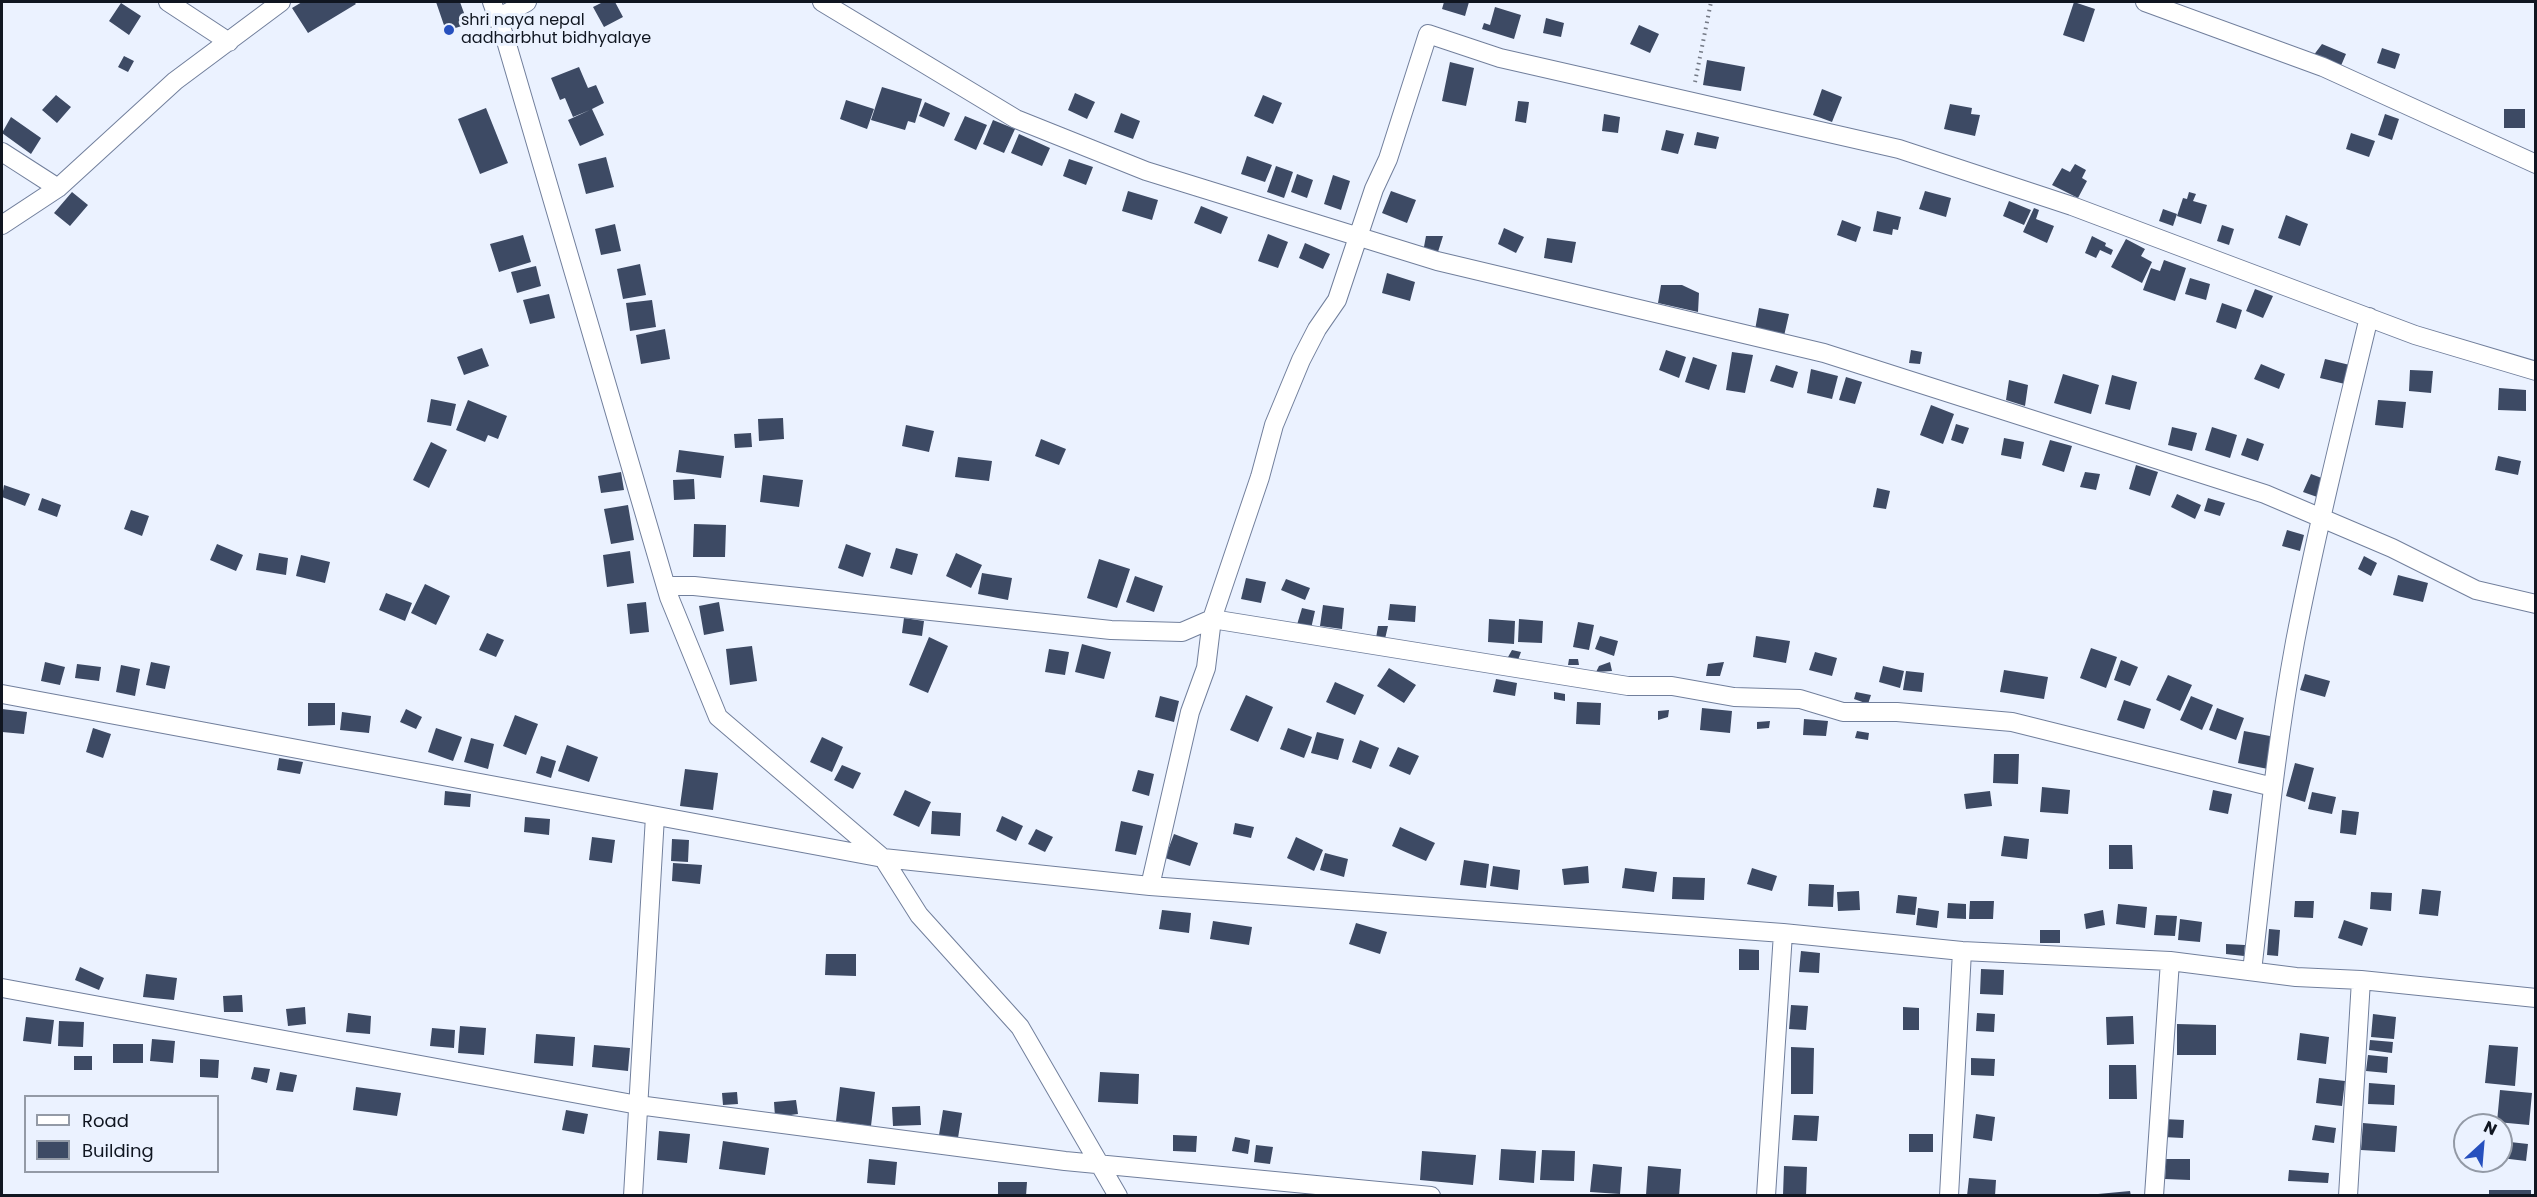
<!DOCTYPE html>
<html>
<head>
<meta charset="utf-8">
<style>
  body { margin:0 }
  #map { position:relative; width:2537px; height:1197px; overflow:hidden; background:#ebf2ff; font-family:Poppins,sans-serif }
  canvas { display:block }
  .frame { position:absolute; inset:0; border:3px solid #101621; pointer-events:none }
  .legend { position:absolute; left:24px; top:1095px; width:195px; height:78px; box-sizing:border-box; background:#ebf2ff; border:2px solid #939aa6; margin:0; padding:8px 10px; list-style:none; font-size:18px; color:#101621 }
  .legend li { display:flex; align-items:center; gap:12px; height:30px }
  .legend b { width:30px; border:2px solid #939aa6 }
  .north { position:absolute; left:2453px; top:1113px; width:60px; height:60px; box-sizing:border-box; background:#ebf2ff; border:2px solid #939aa6; border-radius:50%; rotate:26deg; font-size:16px; font-weight:700; line-height:24px; text-align:center; color:#101621 }
  .north::after { content:''; display:block; margin:auto; width:21px; height:27px; background:#2650be; clip-path:polygon(50% 0,100% 100%,50% 72%,0 100%) }
</style>
</head>
<body>
<div id="map">
<canvas width="2537" height="1197"></canvas>
<div class="frame"></div>
<ul class="legend">
<li><b style="height:8px;background:#fff"></b>Road</li>
<li><b style="height:16px;background:#3d4a64"></b>Building</li>
</ul>
<div class="north">N</div>
</div>
<script>
const context = document.querySelector('canvas').getContext('2d');
context.lineJoin = 'round';
function fill(path, color) {
  context.fillStyle = color;
  context.fill(path, 'evenodd');
}
function trace(path, color, width, dash) {
  context.strokeStyle = color;
  context.lineWidth = width;
  context.lineCap = dash ? 'butt' : 'round';
  context.setLineDash(dash || []);
  context.stroke(path);
}
function label(font, color, halo, rows, align = 'center') {
  context.font = font + ' Poppins,sans-serif';
  context.lineWidth = 6;
  context.setLineDash([]);
  context.textBaseline = 'middle';
  context.strokeStyle = halo;
  context.fillStyle = color;
  for (const [text, x, y, turn = 0] of rows) {
    context.save();
    context.translate(x, y);
    context.rotate((+turn || 0) * Math.PI / 180);
    context.textAlign = isNaN(turn) ? turn : align;
    if (halo) context.strokeText(text, 0, 0);
    context.fillText(text, 0, 0);
    context.restore();
  }
}
const building = new Path2D(`
  M302,2H354L356,4L308,33L292,8Z
  M436,2H460L468,24L446,31Z
  M603,2H615L623,17L604,27L593,7Z
  M1444,2H1469L1465,16L1442,9Z
  M2074,2L2095,9L2084,42L2063,35Z
  M121,3L141,16L129,35L109,21Z
  M1495,7L1521,15L1514,39L1482,29L1484,23L1490,25Z
  M1546,18L1564,23L1561,37L1543,33Z
  M1639,25L1659,34L1650,53L1630,44Z
  M2322,44L2346,54L2340,68L2313,56Z
  M2382,48L2400,54L2395,69L2377,63Z
  M124,56L134,61L128,72L118,67Z
  M1707,60L1745,67L1741,91L1703,85Z
  M1450,62L1474,68L1466,106L1442,101Z
  M579,67L588,88L596,85L604,103L592,109L604,135L580,146L568,120L590,110L573,117L565,98L560,100L551,78Z
  M882,87L922,99L915,123L908,121L905,130L871,120Z
  M1822,89L1842,97L1832,122L1813,115Z
  M1075,93L1095,102L1087,119L1068,110Z
  M56,95L71,107L57,123L42,110Z
  M1263,95L1282,103L1273,124L1254,116Z
  M846,100L874,109L867,129L840,119Z
  M1518,101L1529,102L1526,123L1515,121Z
  M925,102L950,113L944,127L919,116Z
  M1950,104L1972,108L1971,114L1980,115L1975,136L1944,129Z
  M486,108L508,163L480,174L458,119Z
  M2504,109H2525V128H2504Z
  M1121,113L1140,121L1133,139L1114,132Z
  M1604,114L1620,117L1618,133L1602,131Z
  M2385,114L2399,119L2392,140L2378,135Z
  M965,116L987,125L976,150L954,140Z
  M11,117L41,138L31,154L2,133Z
  M993,120L1015,129L1004,153L983,144Z
  M1666,130L1684,134L1678,154L1661,150Z
  M1697,132L1719,137L1716,149L1694,145Z
  M2351,133L2375,141L2369,157L2346,149Z
  M1019,134L1050,148L1042,166L1011,153Z
  M1247,156L1272,165L1265,182L1241,174Z
  M606,157L614,187L586,194L578,164Z
  M1069,159L1093,167L1086,185L1063,176Z
  M2075,164L2086,170L2082,178L2087,181L2078,198L2052,185L2062,168L2070,172Z
  M1276,166L1293,172L1284,198L1267,192Z
  M1297,174L1313,180L1307,198L1291,192Z
  M1333,175L1350,181L1341,210L1324,204Z
  M1128,191L1158,200L1152,220L1122,211Z
  M1391,191L1416,200L1407,223L1382,213Z
  M1925,191L1951,198L1946,217L1919,209Z
  M72,192L88,205L70,226L54,213Z
  M2189,192L2196,194L2193,201L2207,205L2201,224L2177,216L2183,198L2187,199Z
  M2009,201L2031,210L2024,225L2003,216Z
  M1201,206L1228,217L1221,234L1194,223Z
  M2034,208L2039,210L2036,219L2054,226L2047,243L2023,232Z
  M2163,209L2177,214L2173,226L2159,221Z
  M1877,211L1901,217L1898,230L1893,229L1892,235L1873,231Z
  M2286,215L2308,224L2300,246L2278,238Z
  M1842,220L1861,227L1856,242L1837,235Z
  M615,224L621,251L601,255L595,229Z
  M2222,225L2234,229L2229,245L2217,241Z
  M1504,228L1524,237L1516,253L1498,244Z
  M1268,234L1288,242L1278,268L1258,261Z
  M523,235L531,262L499,272L490,244Z
  M1426,236H1443L1437,255L1423,252Z
  M2092,236L2106,243L2105,246L2113,250L2111,255L2100,250L2096,258L2085,253Z
  M1547,238L1576,242L1572,263L1544,258Z
  M2126,239L2145,249L2141,256L2152,262L2142,283L2111,267Z
  M1305,243L1330,254L1323,269L1299,258Z
  M2164,260L2186,268L2175,301L2143,290L2151,268L2160,271Z
  M640,264L646,295L623,299L617,269Z
  M536,266L541,286L517,293L511,272Z
  M1387,273L1415,282L1410,301L1382,293Z
  M2190,278L2210,284L2206,300L2185,294Z
  M1661,285H1682L1699,293L1698,312L1658,303Z
  M2255,289L2273,296L2263,318L2246,311Z
  M549,294L555,318L530,324L523,300Z
  M652,300L656,327L630,331L626,303Z
  M2222,303L2242,310L2236,329L2216,322Z
  M1759,308L1789,314L1784,336L1755,330Z
  M665,329L670,359L641,364L636,335Z
  M482,348L489,366L464,375L457,357Z
  M1666,350L1686,357L1679,378L1659,370Z
  M1911,350L1922,352L1920,364L1909,363Z
  M1732,352L1753,355L1745,393L1726,390Z
  M1693,357L1717,365L1709,390L1685,382Z
  M2325,359L2354,366L2349,385L2320,378Z
  M2261,364L2285,374L2279,389L2254,379Z
  M1776,365L1798,372L1793,388L1770,381Z
  M1811,369L1838,376L1832,399L1807,393Z
  M2410,370L2433,371L2431,393L2409,391Z
  M2063,374L2099,385L2091,414L2054,403Z
  M2112,375L2137,382L2130,410L2105,404Z
  M1846,377L1862,382L1855,404L1839,400Z
  M2009,380L2028,385L2025,406L2006,400Z
  M2499,388L2526,390V411L2498,410Z
  M431,399L456,404L451,426L427,422Z
  M468,400L507,416L498,439L488,435L485,442L456,430Z
  M2378,400L2406,402L2403,428L2375,425Z
  M1931,405L1954,414L1943,444L1920,435Z
  M783,418L784,439L759,441L758,419Z
  M1956,424L1969,428L1963,444L1951,440Z
  M906,425L934,431L929,452L902,446Z
  M2172,427L2197,433L2192,451L2168,445Z
  M2212,427L2237,435L2230,458L2205,450Z
  M751,433L752,447L735,448L734,434Z
  M2004,438L2024,442L2021,459L2001,455Z
  M2247,438L2264,444L2258,461L2241,455Z
  M1041,439L1066,449L1059,465L1035,456Z
  M2050,440L2072,446L2064,472L2042,465Z
  M431,442L447,450L429,488L413,480Z
  M679,450L724,456L721,478L676,472Z
  M2498,456L2521,461L2518,475L2495,470Z
  M958,457L992,461L989,481L955,477Z
  M2136,465L2158,472L2150,496L2129,489Z
  M621,472L624,490L601,493L598,476Z
  M2085,472L2100,474L2096,490L2080,487Z
  M2311,474L2327,480L2320,498L2303,492Z
  M763,475L803,480L799,507L760,502Z
  M694,479L695,499L674,500L673,480Z
  M4,485L30,494L25,506L2,497Z
  M1877,488L1890,491L1886,509L1873,507Z
  M2177,494L2201,505L2195,519L2171,507Z
  M42,498L61,505L57,517L38,510Z
  M2208,498L2225,503L2220,516L2204,511Z
  M628,505L634,540L611,544L604,509Z
  M131,510L149,516L142,536L124,529Z
  M694,524L726,525L725,557H693Z
  M2287,530L2304,535L2300,551L2282,546Z
  M217,544L243,555L236,571L210,560Z
  M846,544L871,553L863,577L838,568Z
  M896,548L918,554L912,575L890,568Z
  M630,551L634,583L607,587L603,555Z
  M259,553L288,558L286,575L256,570Z
  M956,553L982,565L971,588L946,576Z
  M301,555L330,562L325,583L296,576Z
  M2364,556L2377,563L2371,576L2358,569Z
  M1099,559L1130,569L1117,608L1087,598Z
  M982,573L1012,578L1008,600L978,594Z
  M2398,575L2428,583L2423,602L2393,595Z
  M1135,576L1163,586L1154,612L1126,602Z
  M1246,578L1266,582L1261,603L1241,599Z
  M1286,579L1310,588L1305,600L1281,590Z
  M425,584L450,596L436,625L411,613Z
  M386,593L412,603L405,621L379,610Z
  M646,602L649,632L630,634L627,604Z
  M719,602L724,631L704,635L699,606Z
  M1390,604L1416,606L1415,622L1388,620Z
  M1323,605L1344,608L1342,629L1320,626Z
  M1302,608L1315,611L1310,633L1296,628Z
  M904,618L924,621L922,636L902,633Z
  M1489,619L1515,621L1514,644L1488,642Z
  M1519,619L1543,621L1542,643L1518,642Z
  M1578,622L1594,625L1589,650L1573,647Z
  M1378,626H1388L1385,639L1376,638Z
  M487,633L504,640L496,657L479,650Z
  M1600,636L1618,641L1614,656L1595,649Z
  M1756,636L1790,641L1786,663L1753,657Z
  M929,637L948,646L928,693L909,685Z
  M1082,644L1111,652L1104,679L1075,672Z
  M752,646L757,681L730,685L726,649Z
  M2091,648L2117,657L2106,688L2080,678Z
  M1049,649L1069,652L1065,675L1045,672Z
  M1512,650L1521,652L1518,660L1508,657Z
  M1815,652L1837,658L1832,676L1809,670Z
  M1569,659H1578L1579,665H1568Z
  M2121,660L2138,667L2130,686L2114,680Z
  M45,662L65,667L60,685L41,681Z
  M151,662L170,666L165,689L146,685Z
  M1610,662L1612,671L1596,672L1599,666Z
  M1724,662L1720,676H1706L1708,664Z
  M77,664L101,667L99,681L75,678Z
  M121,665L140,669L135,696L116,692Z
  M1883,666L1904,671L1900,688L1879,682Z
  M1389,668L1416,685L1404,703L1377,686Z
  M2004,670L2048,677L2044,699L2000,692Z
  M1906,671L1924,673L1922,692L1903,690Z
  M2305,674L2330,681L2325,697L2300,690Z
  M2168,675L2192,685L2180,711L2156,700Z
  M1496,679L1517,683L1515,696L1493,692Z
  M1335,682L1364,695L1355,715L1326,702Z
  M1554,692L1565,694V701L1554,699Z
  M1856,692L1871,695L1868,704L1854,699Z
  M1246,695L1273,707L1258,742L1230,730Z
  M1160,696L1179,701L1174,722L1155,717Z
  M2191,696L2213,705L2202,730L2180,720Z
  M2124,700L2151,709L2144,729L2117,720Z
  M1577,702L1601,703L1600,725L1576,724Z
  M308,703H335V725L308,726Z
  M1702,708L1732,711L1730,733L1700,730Z
  M2217,708L2244,718L2236,740L2209,730Z
  M2,709L27,712L24,734L2,732Z
  M406,709L422,717L416,729L400,722Z
  M1669,710L1668,717L1658,720V711Z
  M342,712L371,716L369,733L340,730Z
  M515,715L538,724L526,755L503,746Z
  M1804,719L1828,721L1826,736L1803,735Z
  M1770,721L1769,728L1757,729V722Z
  M93,728L111,734L103,758L86,752Z
  M436,728L462,737L453,761L428,752Z
  M1288,728L1312,737L1304,758L1280,749Z
  M1857,731L1869,733L1868,740L1855,738Z
  M2244,731L2275,737L2268,769L2238,763Z
  M1317,732L1344,739L1338,760L1311,753Z
  M822,737L843,747L832,772L810,762Z
  M471,738L494,744L488,769L464,762Z
  M1360,740L1379,748L1371,769L1352,762Z
  M567,745L598,757L589,782L558,771Z
  M1398,747L1419,756L1410,775L1389,766Z
  M1994,754H2019L2018,784L1993,783Z
  M541,756L556,761L551,778L536,773Z
  M279,758L303,762L300,774L277,770Z
  M2295,763L2314,768L2305,802L2286,796Z
  M842,765L861,773L853,789L834,780Z
  M685,769L718,773L713,810L680,806Z
  M1138,770L1154,774L1149,796L1132,791Z
  M2042,787L2070,790L2068,814L2040,812Z
  M905,790L931,802L919,827L893,815Z
  M2213,790L2232,794L2228,814L2209,810Z
  M445,791L471,794L470,807L444,805Z
  M1990,791L1992,806L1966,809L1964,794Z
  M2312,792L2336,797L2332,814L2308,809Z
  M2342,810L2359,812L2356,835L2340,833Z
  M932,811L961,813L960,836L931,834Z
  M1002,816L1023,826L1016,841L996,831Z
  M525,817L550,819L549,835L524,832Z
  M1121,821L1143,826L1136,855L1115,851Z
  M1235,823L1254,827L1251,838L1233,834Z
  M1400,827L1435,843L1426,861L1392,846Z
  M1036,829L1053,837L1045,852L1028,844Z
  M1174,834L1198,843L1190,866L1165,858Z
  M2004,836L2029,839L2027,859L2001,856Z
  M592,837L615,840L612,863L589,860Z
  M1296,837L1323,850L1314,871L1287,858Z
  M672,839L689,840L688,862L671,861Z
  M2109,845H2132L2133,869H2109Z
  M1325,853L1348,859L1344,877L1320,870Z
  M1464,860L1489,864L1486,888L1460,885Z
  M673,863L702,865L700,884L672,881Z
  M1493,866L1520,870L1518,890L1490,886Z
  M1588,866L1589,883L1564,885L1562,869Z
  M1625,868L1657,872L1654,892L1622,888Z
  M1752,868L1777,876L1772,891L1747,884Z
  M1673,877L1705,878L1704,900L1672,899Z
  M1809,884L1834,885L1833,907L1808,906Z
  M2422,889L2441,891L2438,916L2419,914Z
  M1859,891L1860,910L1838,911L1837,892Z
  M2371,892L2392,893L2391,911L2370,909Z
  M1898,895L1917,897L1915,915L1896,913Z
  M1970,901H1994L1993,919H1969Z
  M2295,901H2314L2313,918L2294,917Z
  M1948,903L1966,904V919L1947,918Z
  M2118,904L2147,907L2145,928L2116,924Z
  M1918,908L1939,911L1937,928L1916,925Z
  M1162,910L1191,913L1189,933L1159,929Z
  M2103,910L2105,925L2086,929L2084,914Z
  M2156,915L2177,916L2175,936L2154,935Z
  M2180,919L2202,922L2200,942L2178,940Z
  M2344,920L2368,928L2362,946L2338,938Z
  M1213,921L1252,927L1249,945L1210,939Z
  M1356,923L1387,932L1380,954L1349,944Z
  M2269,929L2280,930L2278,956L2267,955Z
  M2040,930H2060V943H2040Z
  M2226,944L2245,945L2244,956L2226,954Z
  M1739,949L1759,950V970H1739Z
  M1801,951L1820,953L1819,973L1799,972Z
  M826,954H856V976L825,975Z
  M80,967L104,978L99,990L75,980Z
  M1981,969L2004,970L2003,995L1980,994Z
  M146,974L177,978L174,1000L143,997Z
  M242,995L243,1012H224L223,996Z
  M1791,1005L1808,1006L1806,1030L1789,1029Z
  M305,1007L306,1024L288,1026L286,1009Z
  M1903,1007L1919,1008V1030H1903Z
  M348,1013L371,1016L370,1034L346,1032Z
  M1977,1013L1995,1014L1994,1032L1976,1031Z
  M2373,1014L2396,1017L2394,1039L2371,1037Z
  M2133,1016L2134,1044L2107,1045L2106,1017Z
  M26,1017L54,1020L51,1044L23,1041Z
  M59,1021L84,1022L83,1047L58,1046Z
  M2177,1024L2216,1025V1055H2177Z
  M460,1026L486,1028L484,1055L458,1053Z
  M432,1028L455,1030L454,1048L430,1046Z
  M2300,1033L2329,1037L2326,1064L2297,1060Z
  M536,1034L575,1037L573,1066L534,1063Z
  M152,1039L175,1041L173,1063L150,1061Z
  M2370,1040L2393,1042L2392,1053L2369,1050Z
  M113,1044H143V1063H113Z
  M594,1045L630,1048L628,1071L592,1067Z
  M2489,1045L2518,1047L2515,1086L2485,1083Z
  M1791,1047L1814,1048L1813,1094H1791Z
  M2368,1055L2388,1057L2387,1073L2366,1071Z
  M74,1056H92V1070H74Z
  M1971,1058L1995,1059L1994,1076L1971,1075Z
  M200,1059L219,1060L218,1078L200,1077Z
  M2109,1065H2136L2137,1099H2109Z
  M254,1067L270,1069L267,1083L251,1079Z
  M280,1072L297,1075L293,1092L276,1090Z
  M1100,1072L1139,1074L1138,1104L1098,1102Z
  M2319,1078L2345,1081L2342,1106L2316,1103Z
  M2369,1083L2395,1085L2394,1105L2368,1104Z
  M356,1087L401,1093L397,1116L353,1110Z
  M840,1087L875,1092L871,1126L836,1121Z
  M2500,1090L2532,1093L2529,1125L2497,1122Z
  M737,1092L738,1104L723,1105L722,1093Z
  M796,1100L798,1114L775,1117L774,1102Z
  M920,1106L921,1125L893,1126L892,1107Z
  M566,1110L588,1114L584,1134L562,1130Z
  M943,1110L962,1113L958,1138L939,1135Z
  M1976,1114L1995,1117L1992,1141L1973,1138Z
  M1794,1115L1819,1116L1817,1141L1792,1140Z
  M2164,1119L2184,1120L2183,1138L2163,1137Z
  M2363,1123L2397,1126L2395,1152L2361,1150Z
  M2315,1125L2336,1128L2334,1143L2312,1140Z
  M659,1131L690,1134L687,1163L657,1160Z
  M1909,1134H1933V1152H1909Z
  M1173,1135L1197,1136L1196,1152L1173,1151Z
  M1235,1137L1250,1140L1248,1154L1232,1151Z
  M723,1141L769,1148L765,1175L719,1169Z
  M2501,1141L2528,1144L2526,1161L2501,1158Z
  M1256,1145L1273,1147L1270,1164L1254,1162Z
  M1501,1149L1536,1151L1534,1183L1499,1180Z
  M1542,1150L1575,1151L1574,1181L1540,1180Z
  M1422,1151L1476,1155L1473,1185L1420,1180Z
  M869,1159L897,1162L895,1185L867,1183Z
  M2166,1159H2190V1180L2165,1179Z
  M1593,1164L1622,1167L1620,1194L1590,1192Z
  M1648,1166L1681,1169L1679,1196L1646,1195Z
  M1784,1166L1807,1167L1806,1196L1783,1195Z
  M2289,1170L2329,1173L2328,1183L2288,1181Z
  M1969,1178L1996,1180L1995,1196H1967Z
  M998,1182H1027L1026,1196H998Z
  M2489,1190H2531V1196H2489Z
  M2130,1191L2131,1196H2098V1194Z`);
const path = new Path2D(`
  M1695,82L1711,2`);
const street = new Path2D(`
  M168,2L229,42
  M492,2L506,41L669,597L718,717L883,858L919,915L1020,1027L1118,1196
  M822,2L1016,119L1146,171L1437,261L1824,353L2265,494L2392,548L2476,590L2536,604
  M2145,2L2323,67L2536,164
  M498,18L527,2
  M2,152L58,188
  M2,225L58,188L175,81L281,2
  M666,586H694L1111,630L1182,632L1212,619L1628,686H1672L1734,697L1800,699L1843,712H1897L2012,722L2273,787
  M2,694L883,858L1150,886L1783,933L1962,951L2170,961L2296,977L2361,980L2536,998
  M1150,886L1190,712L1206,668L1212,619L1260,477L1274,425L1301,360L1317,329L1337,300L1374,189L1388,159L1428,34L1500,58L1899,149L2072,206L2415,335L2536,371
  M2252,971C2265,861 2275,750 2295,642C2316,533 2343,425 2369,317
  M2,988L638,1105L1065,1161L1431,1196
  M633,1196L655,816
  M1766,1196L1783,933
  M1949,1196L1962,951
  M2154,1196L2170,961
  M2348,1196L2361,980`);
const markers = [
  [449,30,6,"#2650be"]
];
const poiNames = [
  ["shri naya nepal",461,21],
  ["aadharbhut bidhyalaye",461,39]
];
fill(building, '#3d4a64');
trace(street, '#717f9c', 20);
trace(path, '#737985', 4, [1.5, 4.5]);
trace(street, '#fff', 18);
for (const [x, y, r, color] of markers) {
  const dot = new Path2D();
  dot.arc(x, y, r, 0, 2 * Math.PI);
  context.fillStyle = color;
  context.fill(dot);
  trace(dot, '#ebf2ff', 2);
}
label('16px', '#101621', '#ebf2ff', poiNames, 'left');
</script>
</body>
</html>
